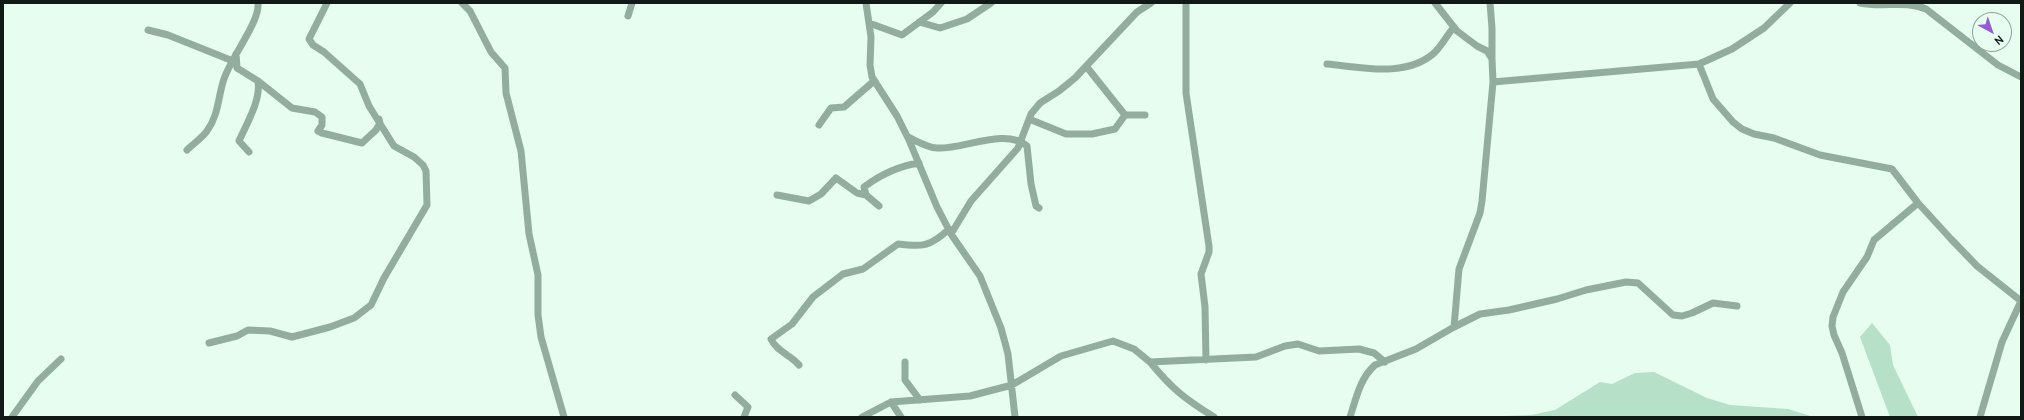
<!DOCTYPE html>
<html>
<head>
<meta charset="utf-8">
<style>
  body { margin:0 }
  #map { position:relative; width:2024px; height:420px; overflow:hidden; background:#e6fdf0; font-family:Cabin,sans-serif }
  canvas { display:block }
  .frame { position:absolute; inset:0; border:4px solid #111915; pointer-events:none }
  .north { position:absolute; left:1972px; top:12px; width:40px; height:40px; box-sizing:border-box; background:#e6fdf0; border:1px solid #91a298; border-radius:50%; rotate:140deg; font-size:11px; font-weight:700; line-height:16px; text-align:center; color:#111915 }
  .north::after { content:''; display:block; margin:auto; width:14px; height:18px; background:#975cd3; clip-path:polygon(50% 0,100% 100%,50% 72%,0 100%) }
</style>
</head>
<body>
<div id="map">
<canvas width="2024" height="420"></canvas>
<div class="frame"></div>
<div class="north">N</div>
</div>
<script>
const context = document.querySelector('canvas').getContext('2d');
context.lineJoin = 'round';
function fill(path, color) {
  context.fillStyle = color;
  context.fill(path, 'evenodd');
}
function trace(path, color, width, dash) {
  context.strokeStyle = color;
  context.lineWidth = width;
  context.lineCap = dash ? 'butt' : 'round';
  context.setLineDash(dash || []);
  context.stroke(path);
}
const green = new Path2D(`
  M1872,323L1890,345L1893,365L1918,417H1890L1860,337Z
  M1654,372L1707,398L1730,405L1788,409L1814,417H1476L1531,415L1555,410L1600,382L1612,384L1635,373Z`);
const minor = new Path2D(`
  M462,3L470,11L491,52L505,68L506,93L521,151L529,234L538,275V315L541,337L564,417
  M866,3L871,37L870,65L872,77L897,116L909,140L937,207L951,234L980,276L1001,328L1008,354L1015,417
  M1186,3V93L1209,246V252L1201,274L1205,307L1206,360
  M1490,3L1492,28V59
  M1860,3C1883,8 1905,0 1926,9L1998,65L2021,77
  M628,16L632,3
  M919,22L940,28L967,19L991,3
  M869,23L902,35L933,12L941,3
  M148,30L168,35L233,61
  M236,54L237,68L258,81L292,108L315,112L322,117V125L318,131L322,133L362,143L376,130L380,123L379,119
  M1327,64C1360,67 1404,78 1433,54C1441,47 1447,35 1454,27
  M1699,64L1713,99L1733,122L1742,129L1754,134L1774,138L1820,155L1892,169L1918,203L1951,239L1977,266L2021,301
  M1086,66L1125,115
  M1493,82L1699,64L1732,49L1764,28L1790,3
  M1029,119L1066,134H1092L1115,129L1125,115H1145
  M819,125L831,108L844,107L874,81
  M908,137C916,141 928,148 937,148C962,150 1005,127 1027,146L1031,184L1036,206L1039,208
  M187,150C193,144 202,138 207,131C218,116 218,99 223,82C229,59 260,23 258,3
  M249,152L239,141C247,123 261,100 258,81
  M777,195L809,201L821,194L836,178L857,193L866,195
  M879,206L866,195L864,187C880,175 899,166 919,163
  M951,234L971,201L1018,148L1031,114L1040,103L1059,91L1075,78L1137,12L1151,3
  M1454,327L1480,314L1509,310L1557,299L1586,290L1626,282L1638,283L1673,315L1682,316L1692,313L1713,303L1737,306
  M209,343L237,336L248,330L270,331L292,337L330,327L354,318L371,305L384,278L427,205L426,171L423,165L414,157L394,146L369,106L360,84L324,52L313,45L309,39L327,3
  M905,362V380L920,400
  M1150,362C1172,389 1185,399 1214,417
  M799,365C791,355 776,351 771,339L792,324L813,297L843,274L863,269L898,244C922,247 930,247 949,229
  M735,395L748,407L744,417
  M891,402L901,417
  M12,417L38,381L61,359
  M862,417L891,402L970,396L1012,385L1061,356L1113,341L1134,349L1150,362L1256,357L1285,346L1298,344L1319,351L1359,349L1374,353L1385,362
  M1350,417C1356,399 1360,378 1375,365L1416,349L1454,327L1459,269L1480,213L1482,201L1493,82L1492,59L1487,51L1477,46L1457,31L1435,3
  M1862,417L1842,353L1834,335L1832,326L1833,317L1843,292L1867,257L1874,240L1918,203
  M1980,417L2002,342L2021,301`);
fill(green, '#b7e0c9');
trace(minor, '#92ad9e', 7);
</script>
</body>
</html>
